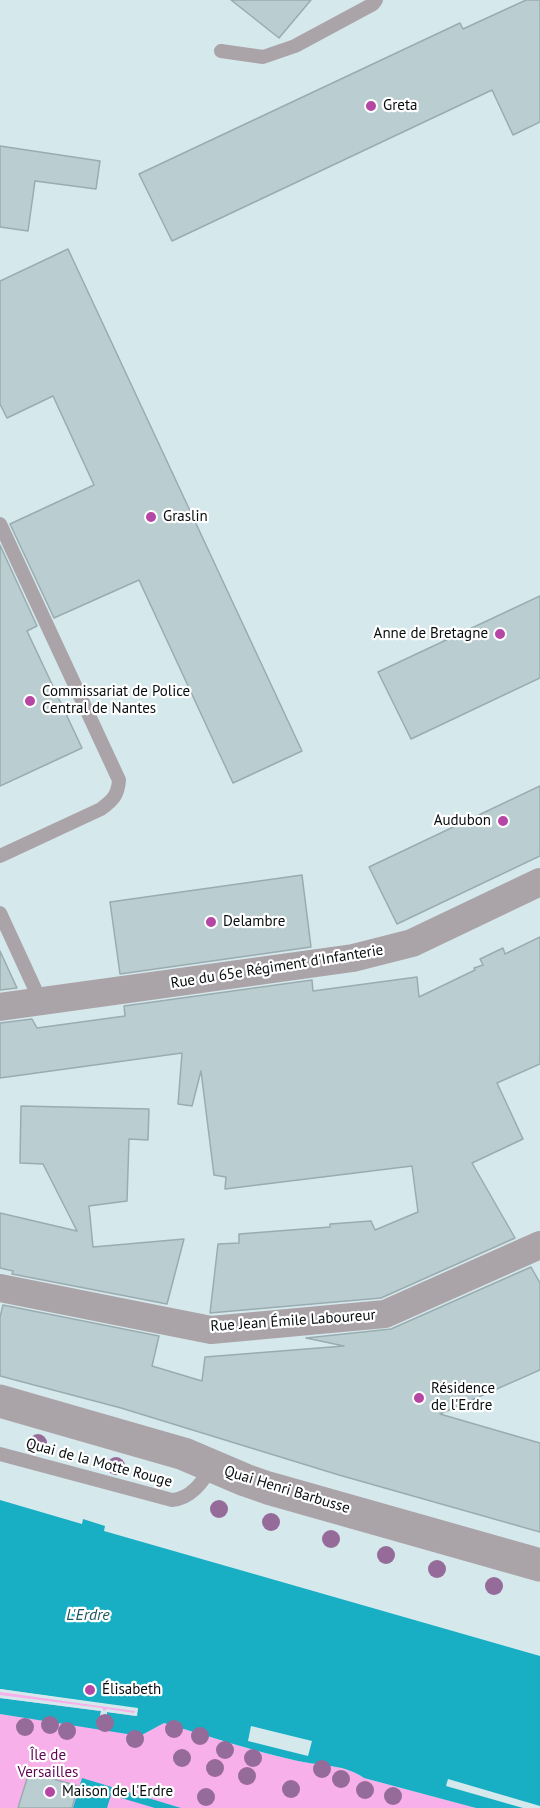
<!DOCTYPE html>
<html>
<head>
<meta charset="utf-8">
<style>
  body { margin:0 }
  canvas { display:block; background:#d5e8ec }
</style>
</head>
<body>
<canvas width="540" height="1808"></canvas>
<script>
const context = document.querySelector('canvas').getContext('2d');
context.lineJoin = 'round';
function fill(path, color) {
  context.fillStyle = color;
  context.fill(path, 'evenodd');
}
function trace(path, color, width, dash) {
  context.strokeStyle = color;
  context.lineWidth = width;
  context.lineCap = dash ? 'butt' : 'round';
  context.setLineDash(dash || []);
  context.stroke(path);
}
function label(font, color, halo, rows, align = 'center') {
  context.font = font + ' "PT Sans",sans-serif';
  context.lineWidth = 4.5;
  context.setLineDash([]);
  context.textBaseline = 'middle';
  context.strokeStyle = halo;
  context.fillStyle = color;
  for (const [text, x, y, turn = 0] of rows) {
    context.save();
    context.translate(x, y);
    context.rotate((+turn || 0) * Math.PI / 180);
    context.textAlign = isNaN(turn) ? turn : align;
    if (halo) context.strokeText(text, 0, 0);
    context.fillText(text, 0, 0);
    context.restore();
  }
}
const green = new Path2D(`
  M0,1689L138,1708L140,1736L164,1723C208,1736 252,1751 298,1761C320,1766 345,1764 364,1778L476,1808H0V1714L98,1728L0,1698Z`);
const water = new Path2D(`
  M0,1500L82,1524L83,1519L105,1526L104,1531L540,1656V1808H476L364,1778C345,1764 320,1766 298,1761C253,1751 208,1736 164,1723L140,1736L0,1714V1698L101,1711L98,1728L104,1729L107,1712L136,1716L138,1709L0,1689Z
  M82,1778L92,1781L181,1808H155L111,1795L107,1808H73Z`);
const pier = new Path2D(`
  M0,1689L138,1708L137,1716L107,1712L105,1729L98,1728L101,1711L0,1698V1695L102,1708L104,1711L107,1709L134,1713L135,1711L0,1692Z
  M251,1726L312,1741L308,1756L248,1741Z
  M448,1779L540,1806V1808H523L446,1786Z`);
const building = new Path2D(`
  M231,0H311L279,38Z
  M526,0H540V122L513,135L492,90L172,241L139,174L460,23L463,29Z
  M0,146L100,161L96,189L35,181L28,231L0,227Z
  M68,249L302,751L233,783L139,580L54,618L10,524L94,485L53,396L7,418L0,404V281Z
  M0,545L37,626L27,631L82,748L0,786Z
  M540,596V678L411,739L378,672Z
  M540,786V856L397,924L369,867Z
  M302,875L311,947L120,974L110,902Z
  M540,937V1064L497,1083L523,1139L472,1163L515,1238L381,1298L210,1313L218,1244L239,1243V1234L330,1227V1224L371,1221L375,1230L418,1212L412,1166L225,1189L226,1177L214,1175L201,1071L192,1106L178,1104L182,1053L0,1078V1023L32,1019L37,1028L125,1016L124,1006L312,980L313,991L417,977L419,997L475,970L474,968L483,965L480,959L503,948L505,954Z
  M0,951L17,988L0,990Z
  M21,1106L149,1109L148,1140L129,1139L127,1201L89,1206L93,1247L184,1239L167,1304L12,1274L13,1271L0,1268V1213L77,1231L43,1164L20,1163Z
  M531,1267L540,1283V1370L440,1414L540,1443V1532L339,1475L121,1408L0,1376V1317L3,1305L159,1336L152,1366L202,1381L205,1357L344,1346L306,1338L391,1329Z
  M29,1772L78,1786L72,1808H18Z`);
const service = new Path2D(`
  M221,51L263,57L295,46L373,4L376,0
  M0,524L119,780C118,795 113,800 101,809L0,856
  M0,913L41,1002
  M0,1454L172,1500C191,1499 202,1482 212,1467`);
const minor = new Path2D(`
  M0,1007L353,958L412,943L540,882
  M0,1288L211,1330L385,1314L540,1245`);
const tertiary = new Path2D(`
  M0,1401L184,1454L245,1480L268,1488L540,1565`);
const trees = [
  [38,1443],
  [116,1466],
  [219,1509],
  [271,1522],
  [331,1539],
  [386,1555],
  [437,1569],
  [494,1586],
  [105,1723],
  [50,1725],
  [25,1727],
  [174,1729],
  [67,1731],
  [200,1736],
  [135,1739],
  [225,1750],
  [182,1758],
  [253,1758],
  [215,1768],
  [322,1769],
  [247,1776],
  [341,1779],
  [291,1789],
  [365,1790],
  [393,1796],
  [206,1797]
];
const markers = [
  [371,106,6,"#b546a4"],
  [151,517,6,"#b546a4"],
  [500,634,6,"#b546a4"],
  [30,701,6,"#b546a4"],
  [503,821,6,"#b546a4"],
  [211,922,6,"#b546a4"],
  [419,1398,6,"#b546a4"],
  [90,1690,6,"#b546a4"],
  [50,1792,6,"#b546a4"]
];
const poiNames = [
  ["Greta",383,106],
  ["Graslin",163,517],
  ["Anne de Bretagne",488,634,"right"],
  ["Commissariat de Police",42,692],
  ["Central de Nantes",42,709],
  ["Audubon",491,821,"right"],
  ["Delambre",223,922],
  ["Résidence",431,1389],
  ["de l'Erdre",431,1406],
  ["Élisabeth",102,1690],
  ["Maison de l'Erdre",62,1792]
];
const streetNames = [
  ["Rue du 65e Régiment d'Infanterie",277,967,-9],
  ["Rue Jean Émile Laboureur",293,1321,-4],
  ["Quai de la Motte Rouge",99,1463,15],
  ["Quai Henri Barbusse",287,1490,17]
];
const parkNames = [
  ["Île de",48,1756],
  ["Versailles",48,1773]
];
const waterNames = [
  ["L'Erdre",88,1615]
];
fill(green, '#f7b0e9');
fill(water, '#18afc5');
fill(pier, '#d5e8ec');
fill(building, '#bacdd1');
trace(building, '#9aacb0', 1.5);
trace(service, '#aaa4a9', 14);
trace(minor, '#aaa4a9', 28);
trace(tertiary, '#aaa4a9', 33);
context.fillStyle = '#956b99';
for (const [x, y] of trees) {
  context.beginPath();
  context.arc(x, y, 9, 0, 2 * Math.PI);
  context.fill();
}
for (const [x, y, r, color] of markers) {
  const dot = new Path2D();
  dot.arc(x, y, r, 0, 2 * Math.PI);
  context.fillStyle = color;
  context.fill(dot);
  trace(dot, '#fff', 2);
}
label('15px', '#070d0e', '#fff', poiNames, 'left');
label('15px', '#070d0e', '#fff', streetNames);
label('15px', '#600455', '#fff', parkNames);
label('italic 16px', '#1f5660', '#fff', waterNames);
</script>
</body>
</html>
